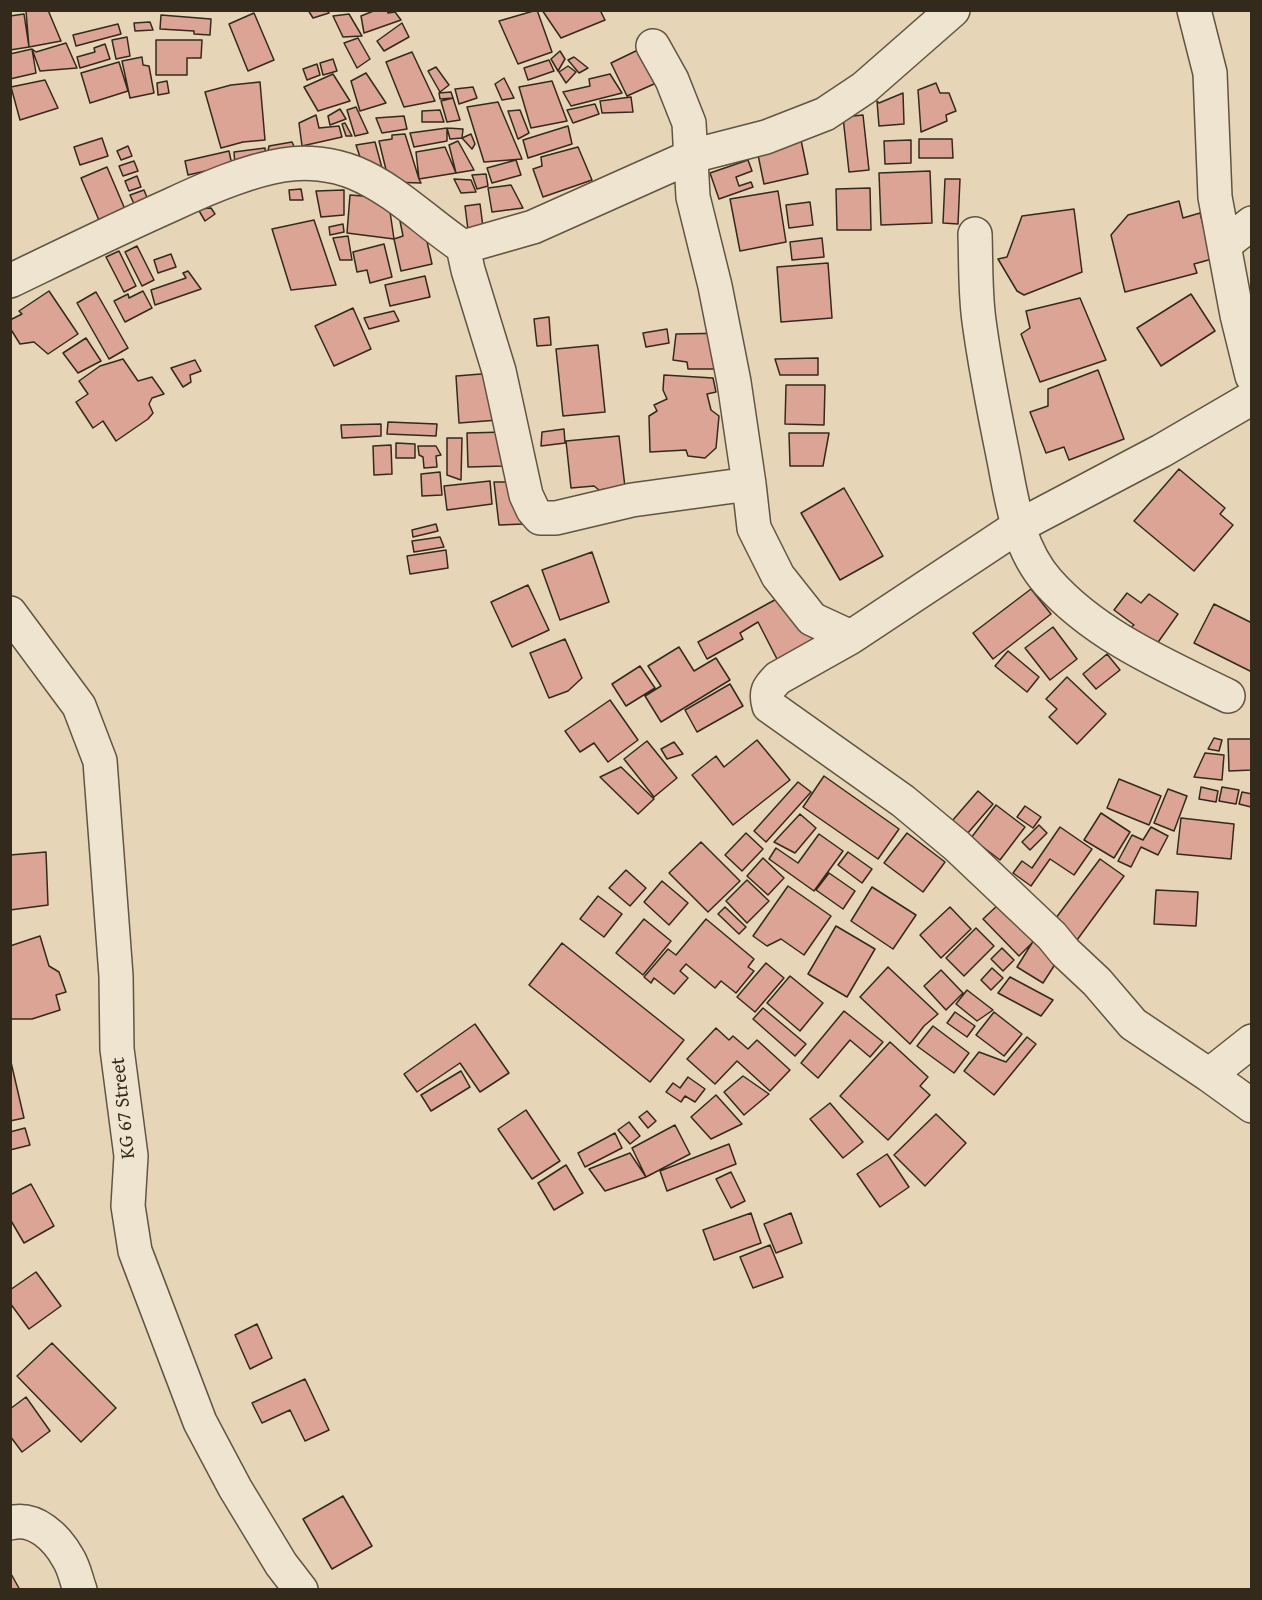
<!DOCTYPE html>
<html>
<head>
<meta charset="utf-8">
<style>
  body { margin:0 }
  #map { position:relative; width:1262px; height:1600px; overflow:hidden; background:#e6d5b6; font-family:"Gentium Book Plus",serif }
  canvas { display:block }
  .frame { position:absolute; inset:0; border:12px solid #342a1c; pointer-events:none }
</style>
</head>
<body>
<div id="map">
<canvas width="1262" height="1600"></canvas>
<div class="frame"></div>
</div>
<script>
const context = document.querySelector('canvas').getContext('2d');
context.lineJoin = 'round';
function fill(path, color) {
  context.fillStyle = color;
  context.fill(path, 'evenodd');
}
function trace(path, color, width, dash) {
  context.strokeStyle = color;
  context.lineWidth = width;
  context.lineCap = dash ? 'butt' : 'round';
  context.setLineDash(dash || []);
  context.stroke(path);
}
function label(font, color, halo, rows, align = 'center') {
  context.font = font + ' "Gentium Book Plus",serif';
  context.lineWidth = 4.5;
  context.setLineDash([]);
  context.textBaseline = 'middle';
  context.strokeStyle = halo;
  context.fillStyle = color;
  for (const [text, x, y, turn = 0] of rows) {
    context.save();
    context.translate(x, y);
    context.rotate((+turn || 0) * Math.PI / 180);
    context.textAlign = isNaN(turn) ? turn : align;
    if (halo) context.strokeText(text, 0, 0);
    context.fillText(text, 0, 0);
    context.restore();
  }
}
const building = new Path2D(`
  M48,10L61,41L29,47L26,11Z
  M308,10H327L329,13L313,18Z
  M376,10H387L388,13L395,12L401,20L364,33L361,16Z
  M537,10L552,52L518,64L499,21Z
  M542,10H600L605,20L561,38Z
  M254,13L274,60L248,71L229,24Z
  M24,14L29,47L10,50V16Z
  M349,14L362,36L343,37L333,16Z
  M161,15L211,19L210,35L194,34V31L160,29Z
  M150,22L153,30L135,31L134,23Z
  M402,23L409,37L384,51L377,41Z
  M118,24L121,34L76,46L73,35Z
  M127,37L130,56L116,59L112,40Z
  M358,38L370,59L357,68L344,43Z
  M156,40H202L201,58H187V75H156Z
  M66,43L77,68L40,71L32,49L36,52Z
  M105,44L110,59L80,68L77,57L95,52L94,48Z
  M642,48L663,80L627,96L611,63Z
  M32,49L36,73L10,79V54Z
  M560,51L565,59L558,71L551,59Z
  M412,52L435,101L404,107L386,62Z
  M142,57L143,65L149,66L154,93L130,98L122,61Z
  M574,57L588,68L579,73L568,60Z
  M333,59L337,71L323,75L320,63Z
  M549,60L554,71L528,80L524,68Z
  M119,62L128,91L90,103L81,73Z
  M317,64L320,75L307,80L303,69Z
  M568,66L576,72L566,83L559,72Z
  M436,67L449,85L440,92L428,71Z
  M366,73L386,103L360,111L351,81Z
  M333,74L350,101L318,111L304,87Z
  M610,74L622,93L571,106L563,92L590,86L589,79Z
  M504,78L514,98L502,100L495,84Z
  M45,80L58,108L20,120L11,87Z
  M167,81L169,93L158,95L157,83Z
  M552,81L567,121L531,128L519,87Z
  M260,82L265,140L243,142L221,148L205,92L231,85Z
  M936,83L940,93H949L956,111L946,115L947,121L921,132L918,90Z
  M473,87L477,98L459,104L455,89Z
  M451,92L453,98L440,99L439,93Z
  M903,93L904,124L879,126L877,101L879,103Z
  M631,97L633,112L602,113L600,101Z
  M453,98L460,120L447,122L441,101Z
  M498,102L522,159L484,162L467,107Z
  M595,104L599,114L573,123L567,110Z
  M356,107L368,133L355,136L347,110Z
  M340,109L346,119L330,125L328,116Z
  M440,110L444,122H422V111Z
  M520,110L529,133L518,139L508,111Z
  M316,115L319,128L339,126L342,137L302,146L299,123Z
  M863,115L869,170L849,172L843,117Z
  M404,116L407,129L382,133L376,118Z
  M345,123L352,136H346L342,124Z
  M568,126L572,144L528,158L523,140Z
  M447,128V141L414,147L410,133Z
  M447,128L463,129L462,138L450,139Z
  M405,134L419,179L421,183L389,182L379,141L392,139V135Z
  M471,134L475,144L472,149L462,138Z
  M102,138L108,156L80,165L74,147Z
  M919,139H952L953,158H919Z
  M801,140L808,174L764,184L757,150Z
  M911,140V163L885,164L884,141Z
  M458,141L474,170L456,173L449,145Z
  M292,142L297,153L266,161L269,146Z
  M375,142L385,179L367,178L356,145Z
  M128,146L132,156L121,160L117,151Z
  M445,147L456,173L419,179L416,152Z
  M578,147L592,180L543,197L533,169L542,166L541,157Z
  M265,148L266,161L235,165L234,152Z
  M229,151L232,165L188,175L185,161Z
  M516,160L521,175L492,183L487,168Z
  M748,160L752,171L736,177L739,186L751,182L753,187L719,199L710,173Z
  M134,161L138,171L123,176L119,166Z
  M107,167L127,214L101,225L81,178Z
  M930,171L932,223L881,225L879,173Z
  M486,174L488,186L477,189L472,175Z
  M137,176L141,187L129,191L125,181Z
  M454,179L471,180L476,192L461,193Z
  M945,179H960L958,224L943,223Z
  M511,185L523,208L492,212L488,188Z
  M870,188L871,230H837L836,189Z
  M301,189L303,200H290L289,190Z
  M144,190L148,200L135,206L130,195Z
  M344,190V215L321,217L316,191Z
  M778,191L786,242L740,251L730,199Z
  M350,195L388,198L394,239L347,233Z
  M1179,201L1183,218L1200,213L1212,259L1194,264L1197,273L1125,292L1111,235L1128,215Z
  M810,202L813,225L789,228L786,205Z
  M480,204L483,227L468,230L465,206Z
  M211,208L215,214L205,221L198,209Z
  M1074,209L1082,272L1024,295L1017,291L998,259L1007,257L1022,216Z
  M414,217L424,228L432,264L401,271L394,239L403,236L400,221Z
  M314,220L336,285L291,290L272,229Z
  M343,224L344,232L330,235L329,227Z
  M348,236L352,260H340L333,238Z
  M822,238L824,257L792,260L790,242Z
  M384,244L392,277L370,283L367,270L357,272L353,252Z
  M137,246L154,280L142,286L125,252Z
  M119,251L136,286L124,292L106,257Z
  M171,254L176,267L158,273L154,260Z
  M828,263L832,318L781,322L777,267Z
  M188,271L201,289L155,305L151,290L186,278L183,273Z
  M425,276L430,297L390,306L385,285Z
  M49,291L78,334L48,354L34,342L20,344L10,328V320L22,314L19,311Z
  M143,291L152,308L125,322L114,301L128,294L129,298Z
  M96,292L128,348L109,359L77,303Z
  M1191,294L1215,331L1161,366L1137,328Z
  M1080,298L1106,360L1040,382L1021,334L1030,328L1026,311Z
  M353,308L371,349L334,366L315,326Z
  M394,311L399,321L369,329L364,318Z
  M549,317L551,345L537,346L534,319Z
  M667,329L669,343L646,347L643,333Z
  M732,333L715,369H688L687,362L673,360L676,334Z
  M86,338L101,361L78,373L63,353Z
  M598,345L605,412L563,416L556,349Z
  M818,358V375H780L775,359Z
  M123,359L138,381L152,377L164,394L152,398L149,404L153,413L148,419L116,441L103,421L93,428L76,402L88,394L79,381L100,366Z
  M195,360L201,371L190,375L191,382L183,387L171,368Z
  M1098,370L1124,439L1069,460L1064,447L1046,453L1030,412L1048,406V389Z
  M494,373L498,420L459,423L456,376Z
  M664,375L713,378L716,392L707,394L711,410L719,416L716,448L705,458L688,456L686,450L650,452L649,416L657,411L654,405L667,399L663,390Z
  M786,385H825L824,425L785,424Z
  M388,422L437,424L436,436L387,434Z
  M381,424V436L342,438L341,425Z
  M564,429L565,443L541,446L542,432Z
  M505,432V466L468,467L467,433Z
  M789,433H829L823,466H790Z
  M619,436L625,487L599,490L594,486L571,488L566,441Z
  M447,438H462L461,480L447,475Z
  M396,443L415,444V458H396Z
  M391,445L392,474L374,475L373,446Z
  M418,446H436L441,455L436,456L437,467L424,468L423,457L419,455Z
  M1179,469L1225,508L1220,514L1233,525L1194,571L1134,521Z
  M440,472L442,495L422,496L421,474Z
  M490,481L492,504L447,510L444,486Z
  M494,482H515L524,524L499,525Z
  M844,488L883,556L840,580L801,513Z
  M436,524L438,531L413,537L412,530Z
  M440,537L444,547L414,552L412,541Z
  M446,550L448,568L410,574L407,556Z
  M592,552L609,602L560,620L542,570Z
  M528,585L549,630L512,647L491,602Z
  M802,585L819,639L778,661L758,622L740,633L743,639L707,659L698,642Z
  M1031,589L1051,614L993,659L973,633Z
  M1127,593L1141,603L1149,594L1178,614L1154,648L1128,629L1134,625L1114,610Z
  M1214,604L1252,623V672L1194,643Z
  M1053,627L1077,659L1050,680L1025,648Z
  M565,639L582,678L568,691L549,698L530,653Z
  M679,647L694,671L716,658L730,680L661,722L645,696L661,686L648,666Z
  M1008,651L1039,677L1027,692L995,666Z
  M1107,654L1120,670L1096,689L1083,674Z
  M640,666L655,688L626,706L612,684Z
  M1067,677L1106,714L1077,744L1049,717L1057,709L1046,699Z
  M730,684L743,706L697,732L685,710Z
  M610,700L638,740L608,762L594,743L580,752L565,731Z
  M1214,738L1222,740L1219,751L1208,749Z
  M1228,739H1252V770L1229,771Z
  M757,740L790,780L733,825L692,775L716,756L724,767Z
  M647,741L677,778L654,797L624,759Z
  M674,742L683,754L667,759L661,749Z
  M1205,753L1224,755L1222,780L1194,777Z
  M621,767L654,799L638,814L600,777Z
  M824,776L899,829L878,859L803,807Z
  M1119,779L1161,796L1149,825L1107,808Z
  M798,782L811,792L766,842L754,831Z
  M1201,787L1218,791L1216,802L1199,799Z
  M1222,787L1239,790L1236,804L1219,801Z
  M1168,789L1187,796L1174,831L1154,823Z
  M978,791L993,804L967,834L952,821Z
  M1242,792L1252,794L1251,807L1239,804Z
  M996,805L1025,827L1000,860L971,838Z
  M1025,806L1041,817L1033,828L1017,817Z
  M1101,813L1130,832L1114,858L1084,840Z
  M800,814L816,828L795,853L774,842Z
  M1181,818L1234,824L1231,859L1177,854Z
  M1039,825L1047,833L1030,850L1022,842Z
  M1060,827L1092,849L1074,875L1050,859L1031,886L1013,873L1022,861L1032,868Z
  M1151,827L1168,836L1158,855L1141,847L1131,867L1118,861L1132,835L1143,840Z
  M746,833L763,849L742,871L725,855Z
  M907,833L945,862L923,892L884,863Z
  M819,834L843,851L814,891L769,859L776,848L798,863Z
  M701,842L740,881L708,912L669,873Z
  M46,852L48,905L10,910V855Z
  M848,852L872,869L862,883L838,865Z
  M763,858L784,878L768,895L747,876Z
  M1100,859L1124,876L1077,940L1053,922Z
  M626,870L646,888L630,906L609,888Z
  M829,873L855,891L843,909L816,890Z
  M747,880L769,901L747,923L726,901Z
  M662,881L688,903L669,925L644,902Z
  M788,886L831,916L804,955L781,939L767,946L753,936Z
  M872,887L916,915L893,949L851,921Z
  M1156,890L1198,892L1196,926L1154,924Z
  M598,896L622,914L604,937L580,919Z
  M999,904L1035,940L1019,956L983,919Z
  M725,907L746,927L739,934L718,914Z
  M950,907L971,929L941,958L920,935Z
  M644,919L671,941L643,975L616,953Z
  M706,919L754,959L748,967L754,971L736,993L721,981L715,988L686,964L680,971L688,978L674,994L654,978L651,983L644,977L668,949L676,955Z
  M836,926L875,949L847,997L808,974Z
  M976,928L994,946L964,976L946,958Z
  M1037,935L1063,952L1043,983L1017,967Z
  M40,936L49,966L59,972L66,992L56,995L60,1010L32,1019H10V946Z
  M562,943L684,1040L650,1082L529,985Z
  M1002,948L1014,960L1003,971L991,959Z
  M766,963L784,978L755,1012L737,997Z
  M888,967L938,1014L924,1026L910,1044L860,997Z
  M992,968L1003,978L991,990L981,980Z
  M941,970L963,993L946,1010L924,986Z
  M790,976L823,1003L800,1031L767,1003Z
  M1010,977L1053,1000L1041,1016L998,993Z
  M967,990L993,1010L977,1021L956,1004Z
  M763,1008L806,1044L795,1056L753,1019Z
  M844,1011L883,1042L870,1057L850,1040L818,1078L801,1063Z
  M955,1012L975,1026L967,1037L947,1023Z
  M994,1012L1022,1034L1004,1056L976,1035Z
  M475,1024L509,1073L480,1092L460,1063L417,1092L404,1074Z
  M933,1026L969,1053L954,1073L917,1046Z
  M716,1028L729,1040L733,1036L748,1049L757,1040L790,1070L770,1091L737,1061L715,1084L687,1059Z
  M1027,1037L1036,1044L994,1095L964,1071L979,1052L1006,1062Z
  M890,1042L928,1077L920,1086L930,1095L888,1140L840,1096Z
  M10,1058L24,1118L10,1121Z
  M461,1071L470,1087L431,1111L421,1095Z
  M743,1076L769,1094L744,1115L724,1092Z
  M688,1077L705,1089L695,1102L685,1096L681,1102L666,1092L673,1083L680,1088Z
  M716,1095L742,1124L711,1139L691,1117Z
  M830,1103L863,1142L843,1158L810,1119Z
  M526,1110L560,1161L532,1179L498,1129Z
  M647,1111L656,1121L648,1128L639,1117Z
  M936,1114L966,1143L925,1186L894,1155Z
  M629,1122L640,1136L630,1144L618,1130Z
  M675,1125L690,1154L646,1177L632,1148Z
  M25,1128L30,1145L10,1150V1132Z
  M615,1133L622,1148L585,1167L578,1153Z
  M729,1144L736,1164L667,1191L660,1171Z
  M630,1153L646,1177L605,1191L589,1169Z
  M887,1154L909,1187L880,1207L857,1174Z
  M566,1165L583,1193L554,1210L538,1183Z
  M731,1172L745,1201L731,1208L716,1179Z
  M31,1184L54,1226L24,1243L10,1219V1195Z
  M751,1213L761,1243L714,1260L703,1230Z
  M791,1213L802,1243L776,1253L764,1224Z
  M770,1245L783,1277L753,1288L740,1257Z
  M36,1272L61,1306L29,1329L10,1303V1290Z
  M257,1324L272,1358L250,1369L235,1335Z
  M52,1343L116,1408L81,1442L17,1376Z
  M305,1379L329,1430L305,1441L290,1410L262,1423L252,1403Z
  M26,1397L50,1431L22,1452L10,1436V1409Z
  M343,1496L372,1546L332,1569L303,1519Z
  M10,1572L20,1590H10Z`);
const minor = new Path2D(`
  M1194,10L1210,73L1215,197L1237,315L1252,376
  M653,46L672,80L689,123L693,197L715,286L734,382L749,484L754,528L778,576L812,619L851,637
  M975,234C976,263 975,292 979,321C985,366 994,411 1003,455C1012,500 1017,547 1048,582C1096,636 1165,665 1228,696
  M1224,245L1252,223
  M10,281C64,255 117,229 171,205C205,189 246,171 283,165C306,161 333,164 355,173C396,190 427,223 463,247
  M1252,398L1161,451L1017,527L851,637L778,678C768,688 765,692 769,706L903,801L957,846L1052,936L1065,952L1097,982L1133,1024L1209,1075L1252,1106
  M749,484L632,500L556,518H540L533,510L526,495L499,371L468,270L463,247L533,227L692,156L766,137L825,114L864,88L953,10
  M10,613L79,706L100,761L116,976L117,1049L131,1156L128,1206L135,1251L200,1422L235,1488L281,1564L301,1590
  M1209,1075L1252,1041
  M10,1523C35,1516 57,1538 68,1558C74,1567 76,1579 80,1590`);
const streetNames = [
  ["KG 67 Street",124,1108,-96]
];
fill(building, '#dca494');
trace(building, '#342a1c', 1.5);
trace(minor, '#605542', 36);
trace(minor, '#efe4d0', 33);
label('20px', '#342a1c', '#efe4d0', streetNames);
</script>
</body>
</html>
